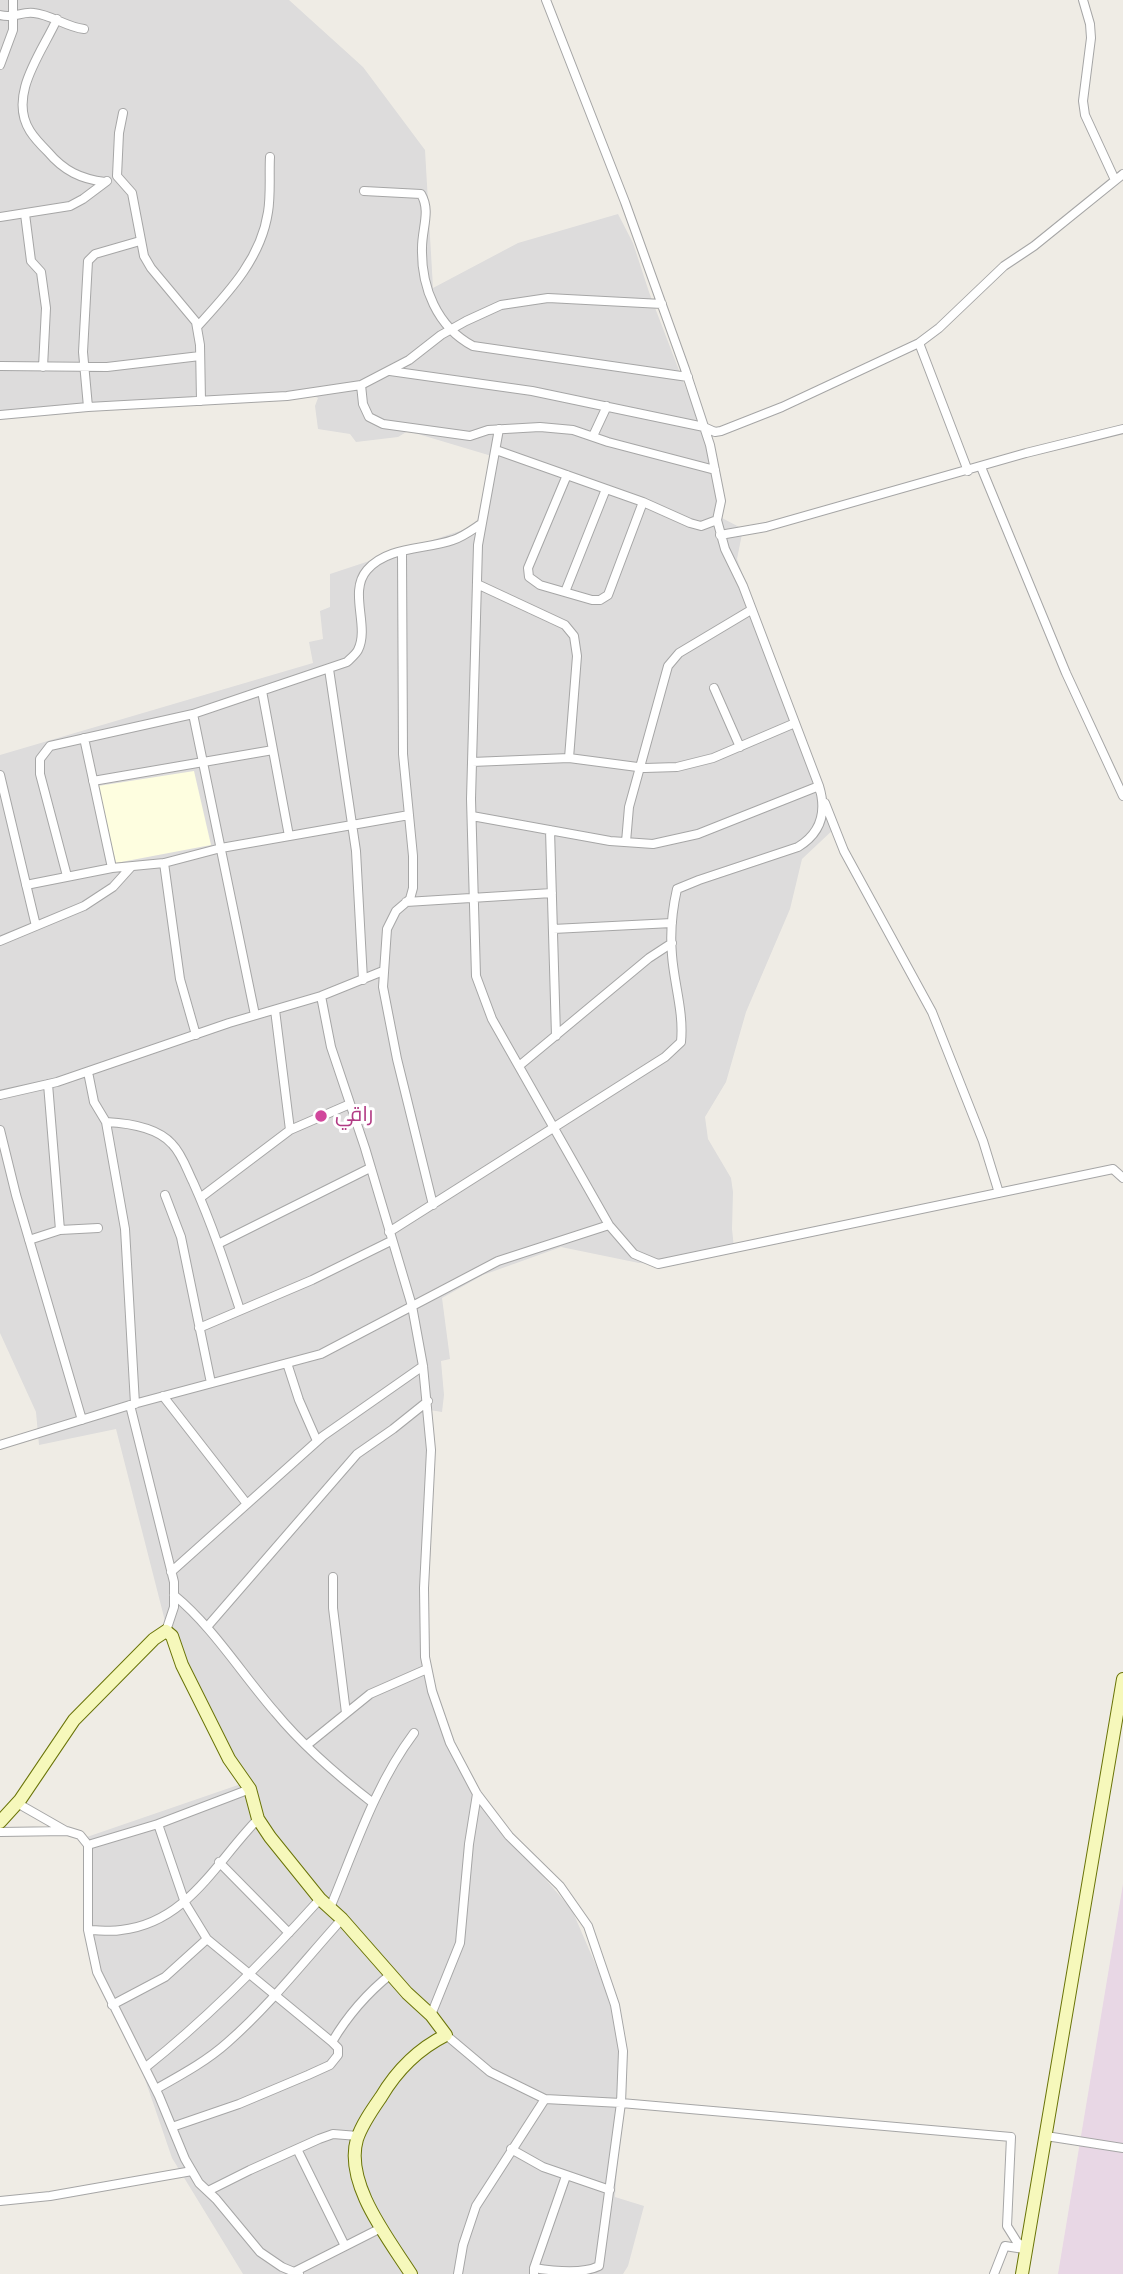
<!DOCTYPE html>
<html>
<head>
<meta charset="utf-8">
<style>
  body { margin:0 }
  canvas { display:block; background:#efece5 }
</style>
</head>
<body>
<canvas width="1123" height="2274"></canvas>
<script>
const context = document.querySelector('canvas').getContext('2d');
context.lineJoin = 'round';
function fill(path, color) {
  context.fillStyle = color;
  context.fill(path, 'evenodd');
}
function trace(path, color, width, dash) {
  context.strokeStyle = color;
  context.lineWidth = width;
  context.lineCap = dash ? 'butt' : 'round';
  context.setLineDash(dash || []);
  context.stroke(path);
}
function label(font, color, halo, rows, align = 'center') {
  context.font = font + ' "Source Sans 3",Cairo,sans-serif';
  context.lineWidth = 6;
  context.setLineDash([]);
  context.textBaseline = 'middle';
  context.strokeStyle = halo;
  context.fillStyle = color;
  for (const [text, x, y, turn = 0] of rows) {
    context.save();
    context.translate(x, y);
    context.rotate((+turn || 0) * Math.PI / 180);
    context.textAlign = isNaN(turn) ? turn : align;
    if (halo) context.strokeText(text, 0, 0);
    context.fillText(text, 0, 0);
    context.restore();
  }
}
const residential = new Path2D(`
  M0,0H289L363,67L425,150L433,288L518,243L618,214L633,243L649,292L703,433L722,518L743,529L737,559L836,827L802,859L790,909L746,1012L726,1082L705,1117L708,1139L731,1178L733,1192L732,1229L734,1248L658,1264L639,1263L561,1247L483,1275L442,1298L450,1359L441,1361L444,1395L442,1412L430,1410L427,1665L453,1741L499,1825L572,1910L601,1977L625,2053L615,2197L644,2206L628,2266L623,2274H243L172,2158L127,2027L85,1938L84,1838L241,1784L179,1676L116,1429L39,1445L36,1412L0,1333V755L313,663L309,642L323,639L320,611L330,607V574L481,524L495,457L408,431L398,437L356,442L350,434L318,429L315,406L318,398L314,396L0,415Z`);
const industrial = new Path2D(`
  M1123,1884V2274H1058Z`);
const education = new Path2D(`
  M194,771L211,845L116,863L98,786Z`);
const street = new Path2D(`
  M1083,0L1090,24L1091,38L1083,101L1085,115L1115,180
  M0,15C15,19 21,11 34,13C52,15 66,27 84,29
  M57,19C43,51 7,95 30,131C35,139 42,146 48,152C64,171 81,179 105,182
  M0,65L13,30V0
  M123,113L119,133L117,176L132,193L144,256L151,268L196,322L200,345L201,401
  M364,191L421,194C431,211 422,228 422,248C421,287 437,327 473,346L688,377
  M25,214L31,261L41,272L46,308L43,367
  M0,217L70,206L83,199L107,181
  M197,327C228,293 261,259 268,212C271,194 269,174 270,157
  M919,343L968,471
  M0,366L107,367L200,356
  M390,371L532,391L704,427L715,432L721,431L782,407L919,343L939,328L1004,266L1034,246L1123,174
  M361,385L363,404L369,417L383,424L470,436L488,430L540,427L573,430L608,442L715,470
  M88,407L83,352L88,261L95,254L140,241
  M0,415L88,407L287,396L361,385L409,360L441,335L466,321L501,305L548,298L662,304
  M499,429L478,545L471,799L476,976L492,1019L609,1225L634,1254L658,1264L1113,1169L1123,1178
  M593,436L607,406
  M496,450L643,502L690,523L701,526L717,520L721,501L710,445L685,369L625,202L546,0
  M981,467L1066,673L1123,796
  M567,475L528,568L529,577L540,585L592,600H600L608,595L643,502
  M720,535L766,527L1026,453L1123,429
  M402,552L403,754L413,856V888L410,899L396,911L387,929L383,987L397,1059L433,1205
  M477,584L565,625L574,636L577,656L569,758
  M565,592L606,489
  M329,669L356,851L363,980
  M714,688L740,747
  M262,691L289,836
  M193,714L255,1015
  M84,738L112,868
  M472,762L569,758L645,768L677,767L713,758L795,723
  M0,775L36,926
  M93,781L273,750
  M825,803L844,851L932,1012L983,1141L999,1193
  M472,816L610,841L653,844L698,834L819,786L820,791
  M550,830L556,1036
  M626,842L629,807L668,666L679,653L751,610
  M164,863L180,979L196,1035
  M67,876L40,774V759L50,746L193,714L347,662C351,658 356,654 358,650C370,626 348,592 367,570C388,546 425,550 453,540C463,537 472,530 481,524
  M26,885L112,868L164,863L221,848L409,815
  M406,902L552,893
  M553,929L672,923
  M0,941L84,906L113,887L131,867
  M321,996L331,1047L365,1148L412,1306L423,1366L431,1450L424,1588L425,1657L432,1691L450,1743L477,1794L509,1836L560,1886L588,1926L615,2005L623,2051L621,2103L599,2266C583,2274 553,2271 534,2268V2274
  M275,1010L290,1130
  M519,1066L649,958L672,943
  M88,1072L94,1102L106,1122L125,1229L135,1404
  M48,1084L60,1230
  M0,1095L57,1082L229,1023L321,996L383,971
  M106,1122C127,1123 157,1127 172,1144C182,1154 187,1170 193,1182C212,1224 226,1267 240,1310
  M0,1130L16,1195L82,1420
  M165,1195L181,1237L211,1383
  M200,1198L290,1130L350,1104
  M389,1232L665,1057L681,1042C684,1012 674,984 672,955C670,933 672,911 677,889L699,880L798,847C821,833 827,812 819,786L743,586L725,549L717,520
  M29,1240L60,1230L98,1228
  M218,1244L370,1168
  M199,1328L312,1280L391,1241
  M287,1363L299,1400L317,1441
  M163,1396L247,1504
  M130,1405L174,1582V1607L166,1631
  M0,1445L130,1405L321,1354L498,1261L609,1225
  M171,1572L323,1436L423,1366
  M333,1577V1608L346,1713
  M174,1595C213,1627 241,1673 275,1712C303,1746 338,1776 373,1803
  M207,1627L357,1454L393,1429L428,1401
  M307,1745L370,1694L427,1669
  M17,1803L66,1831
  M0,1832L67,1831L80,1835L88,1845V1930L97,1972L159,2096L185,2159L199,2183L216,2199L260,2252L282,2267L299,2274
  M88,1845L158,1824
  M219,1862L289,1933
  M330,1908C355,1848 375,1785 414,1733
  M88,1930C99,1930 111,1932 121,1930C187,1923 216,1862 258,1819
  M112,2005L165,1977L207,1939
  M431,2015L460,1943L469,1844L477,1794
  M446,2035L490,2072L545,2099L621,2103L1011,2137L1007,2226L1017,2242L1027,2249
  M332,2042C348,2015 366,1994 391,1974
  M146,2067C209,2017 266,1959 320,1899
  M156,2089C181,2075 207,2061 228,2042C270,2005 305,1960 342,1919
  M172,2127L239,2104L308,2075L330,2065L338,2055V2048L332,2042L207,1939L185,1903L158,1824L250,1789
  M1046,2136L1123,2148
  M297,2149L345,2246
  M511,2149L543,2167L610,2190
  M208,2191L250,2170L319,2139L333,2134L358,2136
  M0,2201L50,2196L192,2171
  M534,2268L566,2176
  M294,2272L381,2228
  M458,2274L463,2245L476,2206L545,2099
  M994,2274L1005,2246L1024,2249`);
const secondary = new Path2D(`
  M0,1822L20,1800L74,1720L154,1639L166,1631L172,1636L182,1665L229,1759L250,1789L258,1819L270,1837L320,1899L342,1919L407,1993L431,2015L446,2035C418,2049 397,2070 381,2097C372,2110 362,2124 357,2139C344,2183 388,2238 411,2274
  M1022,2274L1123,1679`);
const markers = [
  [321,1116,7,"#d1479c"]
];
const hotelNames = [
  ["راقي",335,1116]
];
fill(residential, '#dddcdc');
fill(industrial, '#e8d7e5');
fill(education, '#fefee0');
trace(street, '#a6a6a6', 10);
trace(secondary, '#6a7408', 14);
trace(street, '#fff', 8);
trace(secondary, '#f6f8bb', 12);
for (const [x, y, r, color] of markers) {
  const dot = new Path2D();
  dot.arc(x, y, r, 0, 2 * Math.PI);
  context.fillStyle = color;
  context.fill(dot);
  trace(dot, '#fff', 2.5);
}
label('21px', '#b23c85', '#fff', hotelNames, 'left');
</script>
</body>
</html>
